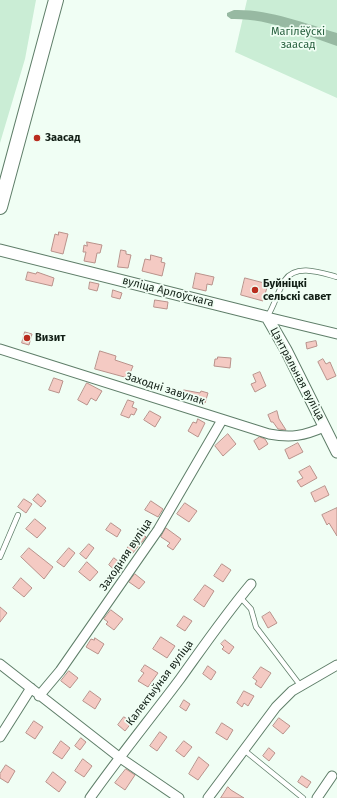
<!DOCTYPE html>
<html>
<head>
<meta charset="utf-8">
<style>
  body { margin:0 }
  canvas { display:block; background:#f0fef4 }
</style>
</head>
<body>
<canvas width="337" height="798"></canvas>
<script>
const context = document.querySelector('canvas').getContext('2d');
context.lineJoin = 'round';
function fill(path, color) {
  context.fillStyle = color;
  context.fill(path, 'evenodd');
}
function trace(path, color, width, dash) {
  context.strokeStyle = color;
  context.lineWidth = width;
  context.lineCap = dash ? 'butt' : 'round';
  context.setLineDash(dash || []);
  context.stroke(path);
}
function label(font, color, halo, rows, align = 'center') {
  context.font = font + ' "Fira Sans",sans-serif';
  context.lineWidth = 3.5;
  context.setLineDash([]);
  context.textBaseline = 'middle';
  context.strokeStyle = halo;
  context.fillStyle = color;
  for (const [text, x, y, turn = 0] of rows) {
    context.save();
    context.translate(x, y);
    context.rotate((+turn || 0) * Math.PI / 180);
    context.textAlign = isNaN(turn) ? turn : align;
    if (halo) context.strokeText(text, 0, 0);
    context.fillText(text, 0, 0);
    context.restore();
  }
}
const green = new Path2D(`
  M0,0H36L25,59L0,143Z
  M247,0H337V98L235,52Z`);
const water = new Path2D(`
  M234,10C269,9 304,23 337,33V46C302,34 269,18 231,19L227,16V13Z`);
const building = new Path2D(`
  M59,232L68,234L63,254L51,251L55,234L58,235Z
  M87,242L102,245L100,253H97L95,263L84,261L86,252H83L84,245L87,246Z
  M121,250L126,251V254L131,255L128,268L118,267Z
  M151,255L162,258L161,262L165,263L162,276L142,271L145,259L150,260Z
  M28,272L36,274L37,272L54,278L52,286L26,280Z
  M196,273L214,277L212,285L207,284L206,291L193,288Z
  M245,278L268,284L263,301L241,295Z
  M90,282L99,284L97,291L89,289Z
  M113,290L122,293L120,299L112,297Z
  M155,300L168,302L167,309L154,307Z
  M25,332L32,334L29,345L22,343Z
  M316,341L317,346L307,349L306,343Z
  M100,351L116,356L115,360L133,366L128,378L95,369Z
  M218,357L231,358L230,368L214,366L215,359H217Z
  M323,359L326,364L330,362L336,376L327,380L318,362Z
  M260,372L266,386L255,392L251,384L256,382L253,375Z
  M54,378L63,381L59,393L49,390Z
  M87,383L102,391L96,401L91,398L87,405L78,400Z
  M184,390L200,393L201,391L208,393L205,403L183,397Z
  M128,400L134,402L132,407L137,409L134,415L131,414L129,418L121,415Z
  M150,411L161,417L155,427L144,420Z
  M277,411L279,419L286,430L278,429L273,422H271L268,415Z
  M198,419L205,423L198,437L188,431L193,422L196,423Z
  M228,434L236,444L223,456L215,446Z
  M260,437L265,439L268,444L259,450L254,441Z
  M298,443L303,452L289,459L285,450Z
  M310,466L317,478L301,487L297,481L303,478L299,472Z
  M325,486L329,495L315,502L311,493Z
  M38,494L46,501L41,507L33,500Z
  M24,499L32,504L26,513L18,507Z
  M151,501L163,509L158,517L145,510Z
  M185,503L197,511L189,522L177,514Z
  M337,508V536L329,523L327,525L322,515Z
  M35,519L46,528L37,538L26,529Z
  M111,523L121,530L117,537L106,530Z
  M166,528L181,539L173,550L167,546L170,543L161,537Z
  M140,532L146,537L132,554L126,550Z
  M89,544L94,548L86,559L80,554Z
  M29,548L53,567L44,579L21,557Z
  M69,548L75,553L64,567L57,562Z
  M114,558L123,565L117,572L109,565Z
  M87,562L98,572L90,581L79,572Z
  M222,564L231,570L223,582L214,576Z
  M135,574L145,582L139,589L129,582Z
  M21,578L32,588L24,597L13,588Z
  M205,585L214,591L204,607L194,600Z
  M0,607L7,613L0,622Z
  M111,610L123,619L114,630L106,624L108,622L104,619Z
  M270,612L277,623L268,628L262,617Z
  M184,616L192,621L185,631L177,626Z
  M161,637L175,646L167,658L153,649Z
  M95,638L104,644L98,654L86,647L91,639L94,640Z
  M225,640L234,647L229,654L222,649L224,647L221,644Z
  M145,665L158,673L148,687L138,681L144,673L141,671Z
  M208,666L216,672L211,680L203,674Z
  M261,667L271,673L261,688L255,684L257,681L253,678Z
  M69,671L78,678L70,688L61,681Z
  M90,691L101,699L95,709L83,701Z
  M244,691L254,696L248,706L244,703L242,707L237,703Z
  M184,700L190,704L186,711L180,707Z
  M124,717L132,722L125,731L118,725Z
  M279,718L290,726L283,734L273,726Z
  M34,721L43,727L35,739L26,733Z
  M222,723L233,730L227,740L216,733Z
  M160,732L167,737L157,751L150,746Z
  M81,738L86,742L80,750L75,746Z
  M61,741L70,748L62,759L53,753Z
  M184,741L192,747L184,757L176,751Z
  M269,748L275,753L269,761L263,756Z
  M199,757L209,765L198,780L189,774Z
  M83,759L92,766L84,777L75,771Z
  M6,765L15,771L8,783L0,778V774Z
  M126,769L135,775L125,790L115,783Z
  M53,772L66,782L59,792L46,782Z
  M302,776L311,782L307,788L298,782Z
  M228,787L231,790L244,798H221Z`);
const service = new Path2D(`
  M267,317C275,305 277,292 285,280C296,263 322,273 337,277
  M0,557L18,515
  M240,597L251,609L256,627L300,685
  M244,750L303,798`);
const minor = new Path2D(`
  M267,317L337,334
  M0,349L269,434C291,438 304,436 324,427
  M0,664L119,757L179,798
  M39,696L60,671L158,530L222,420
  M0,737L31,688
  M90,798C119,757 150,719 180,679C203,647 225,615 251,584
  M208,798L276,707L292,691L337,665
  M317,798L332,776`);
const tertiary = new Path2D(`
  M0,250L267,317L286,350L337,452`);
const primary = new Path2D(`
  M0,207L56,0`);
const markers = [
  [37,138,4,"#b92c1e"],
  [255,290,4,"#b92c1e"],
  [27,338,4,"#b92c1e"]
];
const parkNames = [
  ["Магілёўскі",298,32],
  ["заасад",298,45]
];
const poiNames = [
  ["Заасад",45,138],
  ["Буйніцкі",263,284],
  ["сельскі савет",263,297],
  ["Визит",35,338]
];
const streetNames = [
  ["вуліца Арлоўскага",168,292,14],
  ["Цэнтральная вуліца",297,374,62],
  ["Заходні завулак",165,389,18],
  ["Заходняя вуліца",126,555,-56],
  ["Калектыўная вуліца",160,683,-53]
];
fill(green, '#caedd5');
fill(water, '#97b9a2');
fill(building, '#f4cac3');
trace(building, '#b9928b', 1);
trace(service, '#5f7e69', 6);
trace(minor, '#5f7e69', 11);
trace(tertiary, '#5f7e69', 13);
trace(primary, '#5f7e69', 16);
trace(service, '#fff', 4.5);
trace(minor, '#fff', 9);
trace(tertiary, '#fff', 11);
trace(primary, '#fff', 14);
for (const [x, y, r, color] of markers) {
  const dot = new Path2D();
  dot.arc(x, y, r, 0, 2 * Math.PI);
  context.fillStyle = color;
  context.fill(dot);
  trace(dot, '#f0fef4', 1.5);
}
label('11px', '#28603f', '#f0fef4', parkNames);
label('bold 11px', '#121f16', '#f0fef4', poiNames, 'left');
label('11px', '#121f16', '#f0fef4', streetNames);
</script>
</body>
</html>
